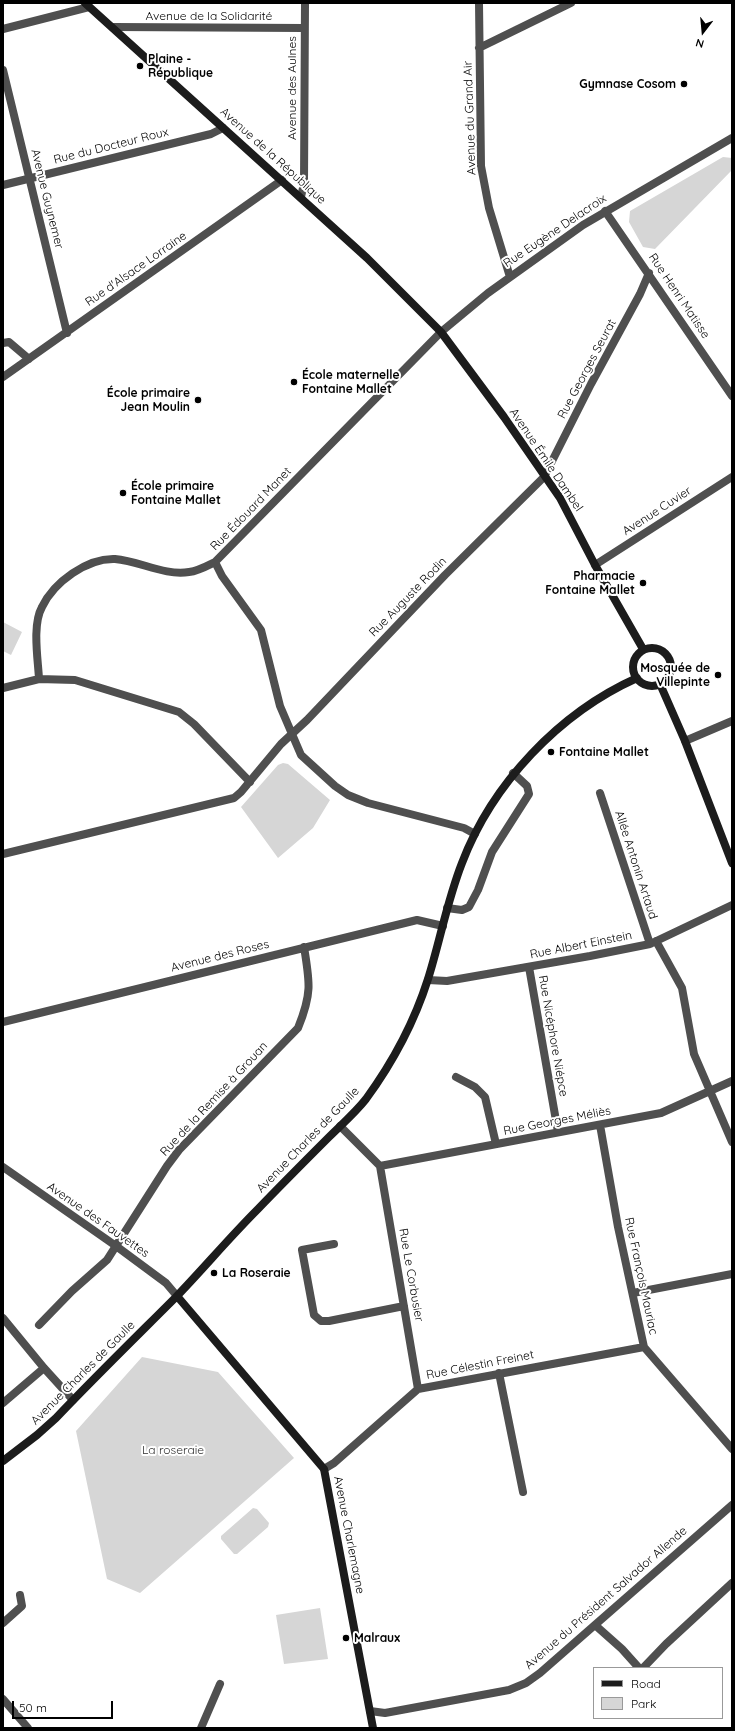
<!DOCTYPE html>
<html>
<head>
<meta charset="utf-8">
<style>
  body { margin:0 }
  #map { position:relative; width:735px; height:1731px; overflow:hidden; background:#fff; font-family:Quicksand,sans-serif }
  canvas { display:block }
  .frame { position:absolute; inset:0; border:4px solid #000; pointer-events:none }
  .legend { position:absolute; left:593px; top:1667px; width:130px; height:52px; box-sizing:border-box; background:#fff; border:1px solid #999; margin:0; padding:5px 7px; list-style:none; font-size:12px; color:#000 }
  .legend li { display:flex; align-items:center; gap:8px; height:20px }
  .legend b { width:20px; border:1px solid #999 }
  .north { position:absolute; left:683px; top:12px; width:40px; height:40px; -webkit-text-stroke:3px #fff; paint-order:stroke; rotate:196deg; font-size:11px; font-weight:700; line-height:16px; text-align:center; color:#000 }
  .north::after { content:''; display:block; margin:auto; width:14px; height:18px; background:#000; clip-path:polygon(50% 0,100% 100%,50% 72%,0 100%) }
  .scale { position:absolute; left:12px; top:1701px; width:101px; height:18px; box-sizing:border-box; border:2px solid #000; border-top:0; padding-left:5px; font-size:12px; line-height:14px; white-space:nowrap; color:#000; -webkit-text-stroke:3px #fff; paint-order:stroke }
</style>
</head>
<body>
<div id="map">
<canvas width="735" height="1731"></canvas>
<div class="frame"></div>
<ul class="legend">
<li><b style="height:5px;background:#1c1c1c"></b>Road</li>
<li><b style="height:11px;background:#d6d6d6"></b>Park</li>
</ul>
<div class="north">N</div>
<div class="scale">50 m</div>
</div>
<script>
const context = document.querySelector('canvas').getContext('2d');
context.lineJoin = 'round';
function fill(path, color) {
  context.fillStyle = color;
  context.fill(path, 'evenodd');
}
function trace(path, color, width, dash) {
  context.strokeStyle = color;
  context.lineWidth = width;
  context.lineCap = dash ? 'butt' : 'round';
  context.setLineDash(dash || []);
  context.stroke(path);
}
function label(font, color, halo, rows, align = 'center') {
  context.font = font + ' Quicksand,sans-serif';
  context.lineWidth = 4;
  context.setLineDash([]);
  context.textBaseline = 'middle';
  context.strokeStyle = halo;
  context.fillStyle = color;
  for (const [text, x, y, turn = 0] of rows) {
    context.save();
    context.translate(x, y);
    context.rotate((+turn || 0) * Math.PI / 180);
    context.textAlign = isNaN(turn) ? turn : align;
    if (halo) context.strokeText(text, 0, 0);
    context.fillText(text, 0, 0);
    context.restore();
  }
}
const green = new Path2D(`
  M723,157L732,158V170L655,249L643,247L629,222L630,211Z
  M3,622L22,632L11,655L3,651Z
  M283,763L288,764L330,800L313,828L278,858L241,807L278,765Z
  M142,1357L218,1372L294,1458L140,1593L107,1579L76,1431Z
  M253,1508L257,1509L269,1523L268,1527L237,1554H234L221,1539V1536Z
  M320,1608L328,1659L284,1664L276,1615Z`);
const street = new Path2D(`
  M479,3L481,166L489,208L510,277
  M114,27L304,28
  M3,29L89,7
  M479,48L571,3
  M3,70L67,333
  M3,185L211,134L223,128
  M301,197L304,183L305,3
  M605,211L732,396
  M3,343L9,342L29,359
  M3,377L282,180
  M215,562L222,576L261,630L280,706L301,755L335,786L348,795L368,803L464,828L475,834
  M595,565L732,477
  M39,679C38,659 32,625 42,607C54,582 87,558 115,559C140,561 164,576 189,572C198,571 207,566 215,562L441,332L488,293L583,225L732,138
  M3,688L39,679L75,680L179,712L194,724L250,782
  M685,741L732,721
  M600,793L650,944
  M3,854L234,798L241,792L281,744L307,720L445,575L544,477L591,384L640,294L649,273
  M447,908L462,910L469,907L478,890L492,852L529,794L527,786L513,773
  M656,941L682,988L694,1054L732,1142
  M529,967L558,1132
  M428,980L447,981L590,956L650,944L732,905
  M3,1022L417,920L443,926
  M456,1077L475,1087L485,1097L496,1144
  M600,1125L618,1227L644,1347L732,1449
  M340,1126L380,1166
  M380,1166L661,1113L732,1081
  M380,1166L418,1389
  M3,1167L116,1246L166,1283L177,1296
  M334,1244L302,1250L314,1315L321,1321H329L404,1306
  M633,1293L732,1274
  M3,1318L44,1368L73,1400
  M39,1325L72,1291L107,1260L167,1166L179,1150L298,1028C312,994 310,983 304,947
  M499,1373L523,1492
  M3,1403L44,1368
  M324,1469L334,1463L418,1389L644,1347
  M3,1623L22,1606L20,1595
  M595,1625L622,1649L639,1668
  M643,1668L666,1644L732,1583
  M3,1699L28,1728
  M370,1711L385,1713L509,1690L526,1683L540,1673L732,1505
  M201,1728L220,1684`);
const secondary = new Path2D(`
  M85,3L367,258L441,332L504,417L560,498L595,565L643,649
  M633 667a19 19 0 1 1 38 0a19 19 0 1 1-38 0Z
  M660,684L685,741L732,863
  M177,1296L324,1469L373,1728
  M3,1461L37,1435L56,1418C95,1377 135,1338 175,1298C203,1269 229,1238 258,1209C281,1185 305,1161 329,1137C341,1125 355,1113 366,1099C393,1062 414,1023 428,979C440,941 447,901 462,863C492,784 559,713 637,678`);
const markers = [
  [140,66,4,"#000"],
  [684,84,4,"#000"],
  [294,382,4,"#000"],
  [198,400,4,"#000"],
  [123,493,4,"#000"],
  [643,583,4,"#000"],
  [718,675,4,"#000"],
  [551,752,4,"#000"],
  [214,1273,4,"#000"],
  [346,1638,4,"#000"]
];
const streetNames = [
  ["Avenue de la Solidarité",209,16],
  ["Avenue des Aulnes",292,88,-90],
  ["Avenue du Grand Air",470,118,-92],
  ["Rue du Docteur Roux",111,146,-14],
  ["Avenue de la République",273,156,42],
  ["Avenue Guynemer",47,199,76],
  ["Rue Eugène Delacroix",555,231,-34],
  ["Rue d'Alsace Lorraine",136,269,-35],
  ["Rue Henri Matisse",679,296,56],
  ["Rue Georges Seurat",587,369,-62],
  ["Avenue Émile Dambel",546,460,56],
  ["Rue Édouard Manet",251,509,-46],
  ["Avenue Cuvier",657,511,-33],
  ["Rue Auguste Rodin",408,597,-46],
  ["Allée Antonin Artaud",636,865,72],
  ["Rue Albert Einstein",581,945,-11],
  ["Avenue des Roses",220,956,-14],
  ["Rue Nicéphore Niépce",553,1036,80],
  ["Rue de la Remise à Grouan",214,1099,-47],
  ["Rue Georges Méliès",557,1121,-11],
  ["Avenue Charles de Gaulle",308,1140,-46],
  ["Avenue des Fauvettes",98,1220,35],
  ["Rue Le Corbusier",411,1275,80],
  ["Rue François Mauriac",641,1276,78],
  ["Rue Célestin Freinet",480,1365,-11],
  ["Avenue Charles de Gaulle",83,1373,-45],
  ["Avenue Charlemagne",349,1535,79],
  ["Avenue du Président Salvador Allende",606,1598,-41]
];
const poiNames = [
  ["Plaine -",148,59],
  ["République",148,73],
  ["Gymnase Cosom",676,84,"right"],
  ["École maternelle",302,375],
  ["Fontaine Mallet",302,389],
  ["École primaire",190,393,"right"],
  ["Jean Moulin",190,407,"right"],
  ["École primaire",131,486],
  ["Fontaine Mallet",131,500],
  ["Pharmacie",635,576,"right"],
  ["Fontaine Mallet",635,590,"right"],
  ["Mosquée de",710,668,"right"],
  ["Villepinte",710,682,"right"],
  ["Fontaine Mallet",559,752],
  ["La Roseraie",222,1273],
  ["Malraux",354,1638]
];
const parkNames = [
  ["La roseraie",173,1450]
];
fill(green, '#d6d6d6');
trace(street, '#4f4f4f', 8);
trace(secondary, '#1c1c1c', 8);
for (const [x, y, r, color] of markers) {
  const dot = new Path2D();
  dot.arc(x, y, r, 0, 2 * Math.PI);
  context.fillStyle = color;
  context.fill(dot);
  trace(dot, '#fff', 1.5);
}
label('12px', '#000', '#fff', streetNames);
label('bold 12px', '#000', '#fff', poiNames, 'left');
label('12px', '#2d2d2d', '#fff', parkNames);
</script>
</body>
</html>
